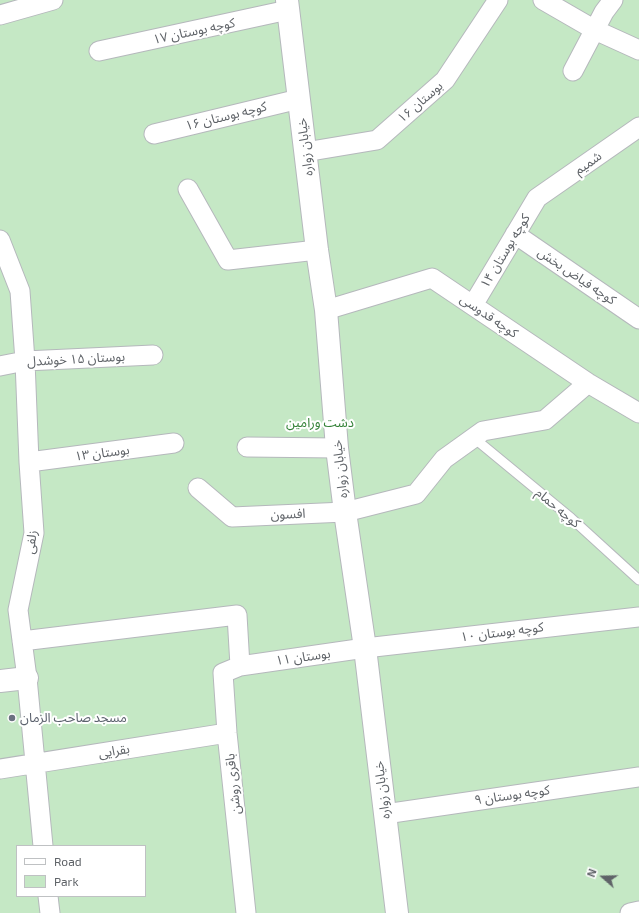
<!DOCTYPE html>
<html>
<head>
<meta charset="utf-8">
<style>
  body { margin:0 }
  #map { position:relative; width:639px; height:913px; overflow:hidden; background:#f1efe8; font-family:"Exo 2",sans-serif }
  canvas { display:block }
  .legend { position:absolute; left:16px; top:845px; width:130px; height:52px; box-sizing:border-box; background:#fff; border:1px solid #bfc1c3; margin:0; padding:5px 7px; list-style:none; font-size:12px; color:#5f6368 }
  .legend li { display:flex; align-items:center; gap:8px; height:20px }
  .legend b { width:20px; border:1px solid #bfc1c3 }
  .north { position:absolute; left:583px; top:857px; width:40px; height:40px; -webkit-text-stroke:3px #fff; paint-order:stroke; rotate:290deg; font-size:11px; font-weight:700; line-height:16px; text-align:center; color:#5f6368 }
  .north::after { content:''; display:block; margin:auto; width:14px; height:18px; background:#5f6368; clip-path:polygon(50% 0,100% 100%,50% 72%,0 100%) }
</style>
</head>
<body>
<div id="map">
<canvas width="639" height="913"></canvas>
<ul class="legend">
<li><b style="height:5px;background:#fff"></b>Road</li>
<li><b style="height:11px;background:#c5e8c5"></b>Park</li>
</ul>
<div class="north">N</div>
</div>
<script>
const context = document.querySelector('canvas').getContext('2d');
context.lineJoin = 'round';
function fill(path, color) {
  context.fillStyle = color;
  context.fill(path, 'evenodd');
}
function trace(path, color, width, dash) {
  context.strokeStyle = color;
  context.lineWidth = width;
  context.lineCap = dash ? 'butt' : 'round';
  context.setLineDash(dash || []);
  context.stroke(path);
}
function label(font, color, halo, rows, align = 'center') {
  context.font = font + ' "Exo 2","Noto Sans Arabic",sans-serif';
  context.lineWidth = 4;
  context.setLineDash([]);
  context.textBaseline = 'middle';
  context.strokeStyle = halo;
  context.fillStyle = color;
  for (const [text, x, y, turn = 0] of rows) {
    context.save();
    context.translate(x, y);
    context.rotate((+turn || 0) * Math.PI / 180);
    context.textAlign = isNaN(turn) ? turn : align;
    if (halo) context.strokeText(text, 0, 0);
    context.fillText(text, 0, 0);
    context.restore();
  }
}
const green = new Path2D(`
  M0,0H639V913H0ZM17,846H145V896H17Z`);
const service = new Path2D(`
  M474,438L571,518L639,580`);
const minor = new Path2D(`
  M543,0L595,30L639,50
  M0,15L53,0
  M99,51L288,10
  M573,71L604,12L613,0
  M154,134L299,99
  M305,152L377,140L445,80L498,0
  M188,189L228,260L317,250
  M515,234L639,319
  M0,240L20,291L25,361L29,462L34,533L18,610L27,678L43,846
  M473,305L537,198L639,127
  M326,310L432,278L588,383L639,413
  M0,366L25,361L153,355
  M247,447L337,448
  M29,462L174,443
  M198,488L232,517L345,512L416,494L444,459L483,431L545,420L588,383
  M22,641L237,615L240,666
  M0,769L227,733
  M385,814L639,777
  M48,896L50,913
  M246,913L227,733L223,673L240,666L365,648L639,617
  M630,913L639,911`);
const tertiary = new Path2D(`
  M287,0L317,250L326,310L337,448L345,512L365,648L397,913
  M0,681L27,678`);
const markers = [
  [12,718,4,"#6b7280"]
];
const streetNames = [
  ["کوچه بوستان ۱۷",194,31,-12],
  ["بوستان ۱۶",420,102,-41],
  ["کوچه بوستان ۱۶",226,116,-14],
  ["خیابان زواره",305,147,-97],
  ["شمیم",588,163,-35],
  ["کوچه بوستان ۱۴",505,251,-59],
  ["کوچه فیاض بخش",577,276,34],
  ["کوچه قدوسی",489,316,34],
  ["بوستان ۱۵ خوشدل",76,359,-3],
  ["بوستان ۱۳",102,453,-7],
  ["خیابان زواره",340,469,-96],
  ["کوچه حمام",558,508,40],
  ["افسون",288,514,-2],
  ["زلفی",31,542,-82],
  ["کوچه بوستان ۱۰",502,632,-7],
  ["بوستان ۱۱",303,657,-8],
  ["بقرایی",114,751,-9],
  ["باقری روشن",233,784,-96],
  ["خیابان زواره",382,790,-97],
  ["کوچه بوستان ۹",512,795,-8]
];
const parkNames = [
  ["دشت ورامین",320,423]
];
const worshipNames = [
  ["مسجد صاحب الزمان",20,718]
];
fill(green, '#c5e8c5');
trace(service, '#b5b8bc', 11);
trace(minor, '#b5b8bc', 21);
trace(tertiary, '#b5b8bc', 24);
trace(service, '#fff', 9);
trace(minor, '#fff', 19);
trace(tertiary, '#fff', 22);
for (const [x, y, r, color] of markers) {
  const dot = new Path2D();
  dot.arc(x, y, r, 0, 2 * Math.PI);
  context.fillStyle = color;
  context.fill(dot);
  trace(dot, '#fff', 1.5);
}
label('13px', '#5f6368', '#fff', streetNames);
label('13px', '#348238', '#fff', parkNames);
label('13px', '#5b616d', '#fff', worshipNames, 'left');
</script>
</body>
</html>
